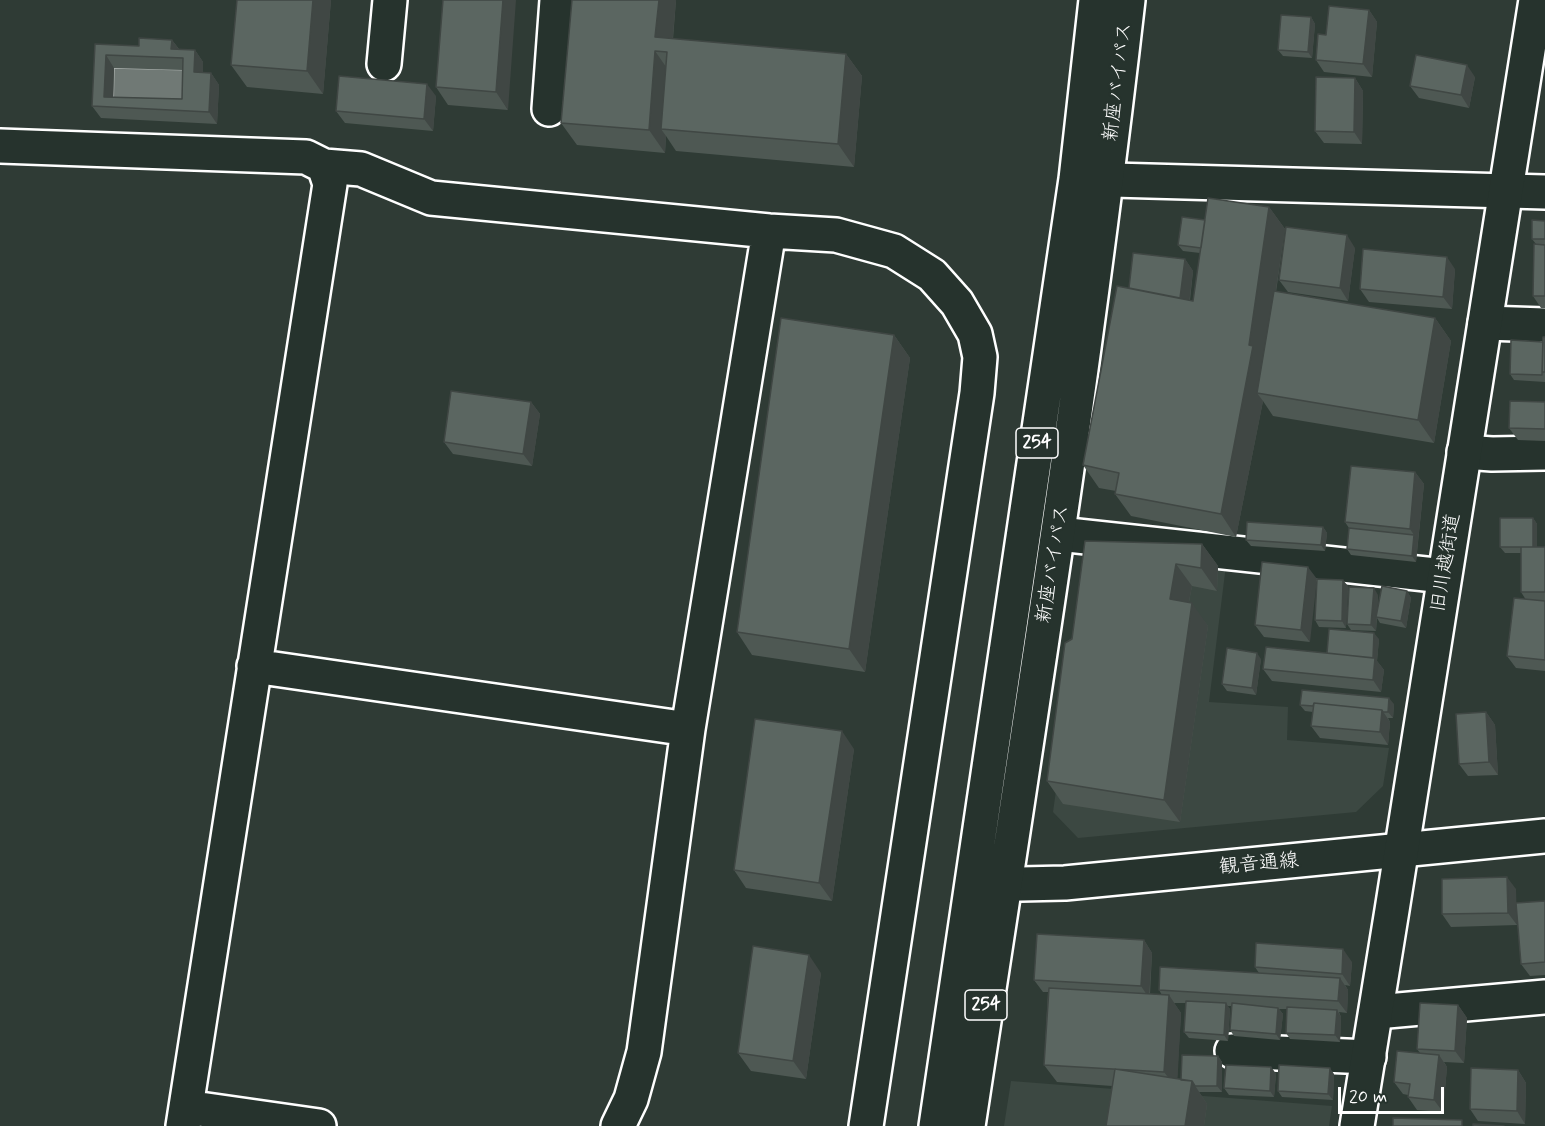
<!DOCTYPE html>
<html>
<head>
<meta charset="utf-8">
<style>
  body { margin:0 }
  #map { position:relative; width:1545px; height:1126px; overflow:hidden; background:#2f3b35; font-family:Mynerve,sans-serif }
  canvas { display:block }
  .scale { position:absolute; left:1338px; top:1087px; width:106px; height:27px; box-sizing:border-box; border:3px solid #fff; border-top:0; padding-left:8px; font-size:18px; line-height:21px; white-space:nowrap; color:#fff; -webkit-text-stroke:4px #26332d; paint-order:stroke }
</style>
</head>
<body>
<div id="map">
<canvas width="1545" height="1126"></canvas>
<div class="scale">20 m</div>
</div>
<script>
const context = document.querySelector('canvas').getContext('2d');
context.lineJoin = 'round';
function fill(path, color) {
  context.fillStyle = color;
  context.fill(path, 'evenodd');
}
function trace(path, color, width, dash) {
  context.strokeStyle = color;
  context.lineWidth = width;
  context.lineCap = dash ? 'butt' : 'round';
  context.setLineDash(dash || []);
  context.stroke(path);
}
function label(font, color, halo, rows, align = 'center') {
  context.font = font + ' Mynerve,"Klee One",sans-serif';
  context.lineWidth = 4.5;
  context.setLineDash([]);
  context.textBaseline = 'middle';
  context.strokeStyle = halo;
  context.fillStyle = color;
  for (const [text, x, y, turn = 0] of rows) {
    context.save();
    context.translate(x, y);
    context.rotate((+turn || 0) * Math.PI / 180);
    context.textAlign = isNaN(turn) ? turn : align;
    if (halo) context.strokeText(text, 0, 0);
    context.fillText(text, 0, 0);
    context.restore();
  }
}
const built = new Path2D(`
  M1089,557L1226,565L1209,702L1288,707L1287,740L1389,748L1383,786L1356,812L1078,838L1053,812Z
  M1011,1081L1332,1106L1329,1126H1004Z`);
const water = new Path2D(`
  M114,68L192,70L190,111L113,109Z`);
const minor = new Path2D(`
  M384,64L390,0
  M549,109L557,0
  M0,146L306,157L324,166L330,184L183,1126
  M324,166L361,169L431,198L769,231L836,235L894,251L932,275L957,303L975,334L980,357L977,393L866,1126
  M1077,179L1545,192
  M1485,323L1545,325
  M1464,452L1492,454L1545,453
  M1059,534L1444,576
  M254,666L688,729
  M976,885L1065,883L1545,836
  M1376,1012L1545,997
  M1232,1051L1369,1057
  M186,1107L319,1126
  M618,1126L631,1099L644,1052L688,729L769,231`);
const major = new Path2D(`
  M1357,1126C1418,751 1478,376 1536,0`);
const highway = new Path2D(`
  M936,1126L1076,179L1096,0
  M968,1126C1025,751 1085,377 1128,0`);
const wall = new Path2D(`
  M237,0H331L323,94L247,87L231,65Z
  M443,0L508,110L448,105L436,87Z
  M572,0H676L673,39L846,54L862,76L854,167L676,151L666,136L665,153L577,145L561,123Z
  M1369,10L1377,22L1372,77L1324,72L1316,60L1326,35Z
  M1311,17L1315,24L1312,58L1283,56L1278,50Z
  M172,40L179,49L195,50L203,62V72L211,73L219,85L217,124L101,118L92,106L95,44L139,46ZM114,68L183,70L182,99L113,97Z
  M1475,77L1469,108L1419,98L1410,86Z
  M1355,78L1363,91L1362,144L1324,143L1315,131Z
  M436,96L433,131L345,123L336,111Z
  M1269,207L1285,229L1276,292L1435,318L1451,341L1434,443L1273,416L1263,401L1236,537L1131,516L1115,494L1116,491L1099,488L1083,465L1129,288L1185,259L1193,271L1190,300L1193,301L1200,253L1183,251L1178,245L1205,220Z
  M1545,221V308H1541L1533,296L1536,244L1532,239Z
  M1355,248L1348,301L1288,292L1279,280Z
  M1455,269L1452,309L1369,302L1360,289Z
  M894,335L910,358L865,672L752,655L737,632Z
  M1545,337V382L1514,380L1510,374L1543,342Z
  M531,402L540,414L532,466L453,454L444,442Z
  M1545,402V441L1518,440L1509,428Z
  M1415,472L1424,484L1416,562L1351,555L1347,549L1349,528L1345,522Z
  M1533,518L1537,524V547H1545V671L1516,668L1507,656L1526,600L1521,592V553H1505L1500,547Z
  M1323,527L1327,533L1325,551L1251,546L1246,540Z
  M1202,544L1218,566L1217,591L1192,586L1189,602L1208,626L1180,822L1063,804L1047,781L1065,643Z
  M1262,562L1310,642L1264,637L1255,625Z
  M1348,586L1346,628L1319,627L1315,620Z
  M1407,591L1411,598L1406,628L1380,623L1377,618L1376,631L1351,630L1347,624L1378,595L1377,611Z
  M1379,639L1377,661L1384,670L1381,692L1272,681L1263,669L1327,653Z
  M1261,659L1256,695L1227,691L1222,684Z
  M1394,704L1393,718H1388L1390,722L1388,745L1320,738L1311,726L1313,712L1305,711L1300,705Z
  M1486,712L1495,725L1498,775L1468,776L1459,764Z
  M854,749L832,901L746,888L734,870Z
  M1516,889V903L1545,901V975L1530,976L1521,964L1516,905L1517,925L1451,927L1442,914Z
  M1144,940L1152,953L1150,994L1162,995L1159,990L1259,973L1255,967L1352,962L1350,986L1345,985L1348,990L1347,1013L1339,1012L1341,1017L1340,1042L1290,1039L1286,1033L1287,1009H1279L1283,1014L1280,1040L1234,1036L1230,1030L1232,1006H1227L1230,1009L1228,1041L1189,1038L1184,1032L1186,1003H1174L1181,1013L1177,1079L1181,1080L1218,1056L1222,1062V1092H1199L1207,1104L1204,1126H1106L1112,1086L1057,1082L1044,1065L1048,992H1043L1034,980Z
  M821,973L806,1079L751,1071L738,1053Z
  M1458,1005L1467,1018L1464,1063L1444,1062L1447,1067L1443,1112L1417,1110L1408,1097V1095L1403,1094L1394,1082L1420,1053L1417,1049Z
  M1271,1067L1276,1074L1274,1097L1229,1095L1224,1088Z
  M1518,1070L1526,1083L1525,1124L1478,1121L1470,1109Z
  M1334,1074L1333,1100L1282,1097L1278,1091Z`);
const shadedWall = new Path2D(`
  M313,0H331L323,94L307,71Z
  M503,0H516L508,110L496,92Z
  M659,0H676L671,58L655,37Z
  M1369,10L1377,22L1372,77L1363,64Z
  M1311,17L1315,24L1312,58L1308,52Z
  M172,40L181,52L171,49Z
  M195,50L203,62V84L194,72Z
  M655,51L671,74L661,129L666,136L665,153L649,130Z
  M846,54L862,76L854,167L838,144Z
  M106,55L114,68L113,107L104,97Z
  M1467,65L1475,77L1469,108L1461,95Z
  M211,73L219,85L217,124L209,112Z
  M1355,78L1363,91L1362,144L1354,132Z
  M427,84L436,96L433,131L424,119Z
  M1269,207L1285,229L1265,363L1257,393L1263,401L1236,537L1221,514L1249,345Z
  M1347,235L1355,248L1348,301L1340,288Z
  M1447,257L1455,269L1452,309L1443,297Z
  M1185,259L1193,271L1188,312L1180,300Z
  M1435,318L1451,341L1434,443L1418,420Z
  M894,335L910,358L865,672L849,649Z
  M531,402L540,414L532,466L523,454Z
  M1415,472L1424,484L1418,541L1410,529Z
  M1533,518L1537,524V553L1533,547Z
  M1323,527L1327,533L1325,551L1321,545Z
  M1414,535L1418,541L1416,562L1412,556Z
  M1202,544L1218,566L1217,591L1201,568Z
  M1176,564L1192,586L1185,621L1170,599Z
  M1308,567L1317,579L1310,642L1301,630Z
  M1343,580L1348,586L1346,628L1342,621Z
  M1374,588L1378,595L1376,631L1371,625Z
  M1407,591L1411,598L1406,628L1401,621Z
  M1192,603L1208,626L1180,822L1164,800Z
  M1374,633L1379,639L1377,661L1384,670L1381,692L1373,680Z
  M1257,653L1261,659L1256,695L1252,688Z
  M1389,698L1394,704L1393,718L1388,712Z
  M1382,710L1390,722L1388,745L1380,732Z
  M1486,712L1495,725L1498,775L1489,762Z
  M842,731L854,749L832,901L819,883Z
  M1507,877L1516,889L1517,925L1508,913Z
  M1144,940L1152,953L1149,998L1141,986Z
  M1343,949L1352,962L1350,986L1342,974Z
  M809,955L821,973L806,1079L793,1061Z
  M1340,978L1348,990L1347,1013L1338,1001Z
  M1169,995L1181,1013L1177,1089L1164,1072Z
  M1226,1003L1230,1009L1228,1041L1224,1035Z
  M1458,1005L1467,1018L1464,1063L1455,1051Z
  M1278,1008L1283,1014L1280,1040L1276,1034Z
  M1337,1010L1341,1017L1340,1042L1335,1035Z
  M1439,1055L1447,1067L1443,1112L1434,1100Z
  M1218,1056L1222,1062V1092L1217,1086Z
  M1271,1067L1276,1074L1274,1097L1270,1091Z
  M1330,1068L1334,1074L1333,1100L1328,1094Z
  M1518,1070L1526,1083L1525,1124L1517,1111Z
  M1192,1081L1207,1104L1204,1126H1185Z`);
const building = new Path2D(`
  M237,0H313L307,71L231,65Z
  M443,0H503L496,92L436,87Z
  M572,0H659L655,37L846,54L838,144L661,129L667,52L655,51L649,130L561,123Z
  M1329,6L1369,10L1363,64L1316,60L1318,34L1326,35Z
  M1281,15L1311,17L1308,52L1278,50Z
  M139,38L172,40L171,49L195,50L194,72L211,73L209,112L92,106L95,44L139,46ZM106,55L183,58L182,99L104,97Z
  M1416,55L1467,65L1461,95L1410,86Z
  M339,76L427,84L424,119L336,111Z
  M1316,77L1355,78L1354,132L1315,131Z
  M1208,198L1269,207L1249,345L1253,346L1221,514L1115,494L1119,473L1083,465L1117,286L1193,301Z
  M1182,217L1205,220L1201,248L1178,245Z
  M1532,220L1545,221V239H1532Z
  M1286,227L1347,235L1340,288L1279,280Z
  M1534,244L1545,245V296H1533Z
  M1363,249L1447,257L1443,297L1360,289Z
  M1133,253L1185,259L1180,298L1129,288Z
  M1274,291L1435,318L1418,420L1257,393Z
  M781,318L894,335L849,649L737,632Z
  M1543,337H1545V372H1542Z
  M1511,340L1543,342L1542,375L1510,374Z
  M451,391L531,402L523,454L444,442Z
  M1510,401L1545,402V429L1509,428Z
  M1351,466L1415,472L1410,529L1345,522Z
  M1500,518H1533V547H1500Z
  M1247,522L1323,527L1321,545L1246,540Z
  M1349,528L1414,535L1412,556L1347,549Z
  M1085,541L1202,544L1201,568L1176,564L1170,599L1192,603L1164,800L1047,781L1065,643L1072,639Z
  M1521,547H1545V592H1521Z
  M1262,562L1308,567L1301,630L1255,625Z
  M1317,579L1343,580L1342,621L1315,620Z
  M1382,586L1407,591L1401,621L1376,617Z
  M1349,587L1374,588L1371,625L1347,624Z
  M1514,598L1545,601V660L1507,656Z
  M1329,629L1374,633L1373,658L1327,653Z
  M1266,647L1375,658L1373,680L1263,669Z
  M1227,648L1257,653L1252,688L1222,684Z
  M1302,690L1389,698L1388,712H1383L1382,710L1314,703L1313,706L1300,705Z
  M1314,703L1382,710L1380,732L1311,726Z
  M1486,712L1489,762L1459,764L1456,714Z
  M755,719L842,731L819,883L734,870Z
  M1507,877L1508,913L1442,914V879Z
  M1545,901V962L1521,964L1516,903Z
  M1037,934L1144,940L1141,986L1034,980Z
  M1256,943L1343,949L1342,974L1255,967Z
  M753,946L809,955L793,1061L738,1053Z
  M1160,967L1340,978L1338,1001L1159,990Z
  M1049,988L1169,995L1164,1072L1044,1065Z
  M1186,1001L1226,1003L1224,1035L1184,1032Z
  M1232,1003L1278,1008L1276,1034L1230,1030Z
  M1420,1003L1458,1005L1455,1051L1417,1049Z
  M1287,1007L1337,1010L1335,1035L1286,1033Z
  M1397,1051L1439,1055L1434,1100L1408,1097L1410,1084L1394,1082Z
  M1182,1055L1218,1056L1217,1086H1195L1192,1081L1181,1080Z
  M1226,1065L1271,1067L1270,1091L1224,1088Z
  M1279,1065L1330,1068L1328,1094L1278,1091Z
  M1471,1068L1518,1070L1517,1111L1470,1109Z
  M1115,1069L1192,1081L1185,1126H1106Z
  M1393,1118L1462,1120V1126H1393Z
  M1473,1124L1504,1126H1473Z`);
const shields = [
  [1037,443,42],
  [986,1005,42]
];
const shieldNames = [
  ["254",1037,443],
  ["254",986,1005]
];
const streetNames = [
  ["新座バイパス",1119,82,-83],
  ["旧川越街道",1447,563,-81],
  ["新座バイパス",1054,564,-81],
  ["観音通線",1259,865,-5]
];
fill(built, '#3c4842');
fill(water, '#707975');
trace(water, '#a9afac', 1.5);
trace(minor, '#fff', 38);
trace(major, '#fff', 38);
trace(highway, '#fff', 38);
trace(minor, '#26332d', 33);
trace(major, '#26332d', 33);
trace(highway, '#26332d', 33);
fill(wall, '#4e5853');
fill(shadedWall, '#404744');
fill(building, '#5b6661');
trace(building, '#404744', 1.5);
for (const [x, y, w] of shields) {
  const box = new Path2D();
  box.roundRect(x - w / 2, y - 15, w, 30, 4.5);
  context.fillStyle = '#26332d';
  context.fill(box);
  trace(box, '#fff', 1.5);
}
label('bold 18px', '#fff', null, shieldNames);
label('20px', '#fff', '#26332d', streetNames);
</script>
</body>
</html>
